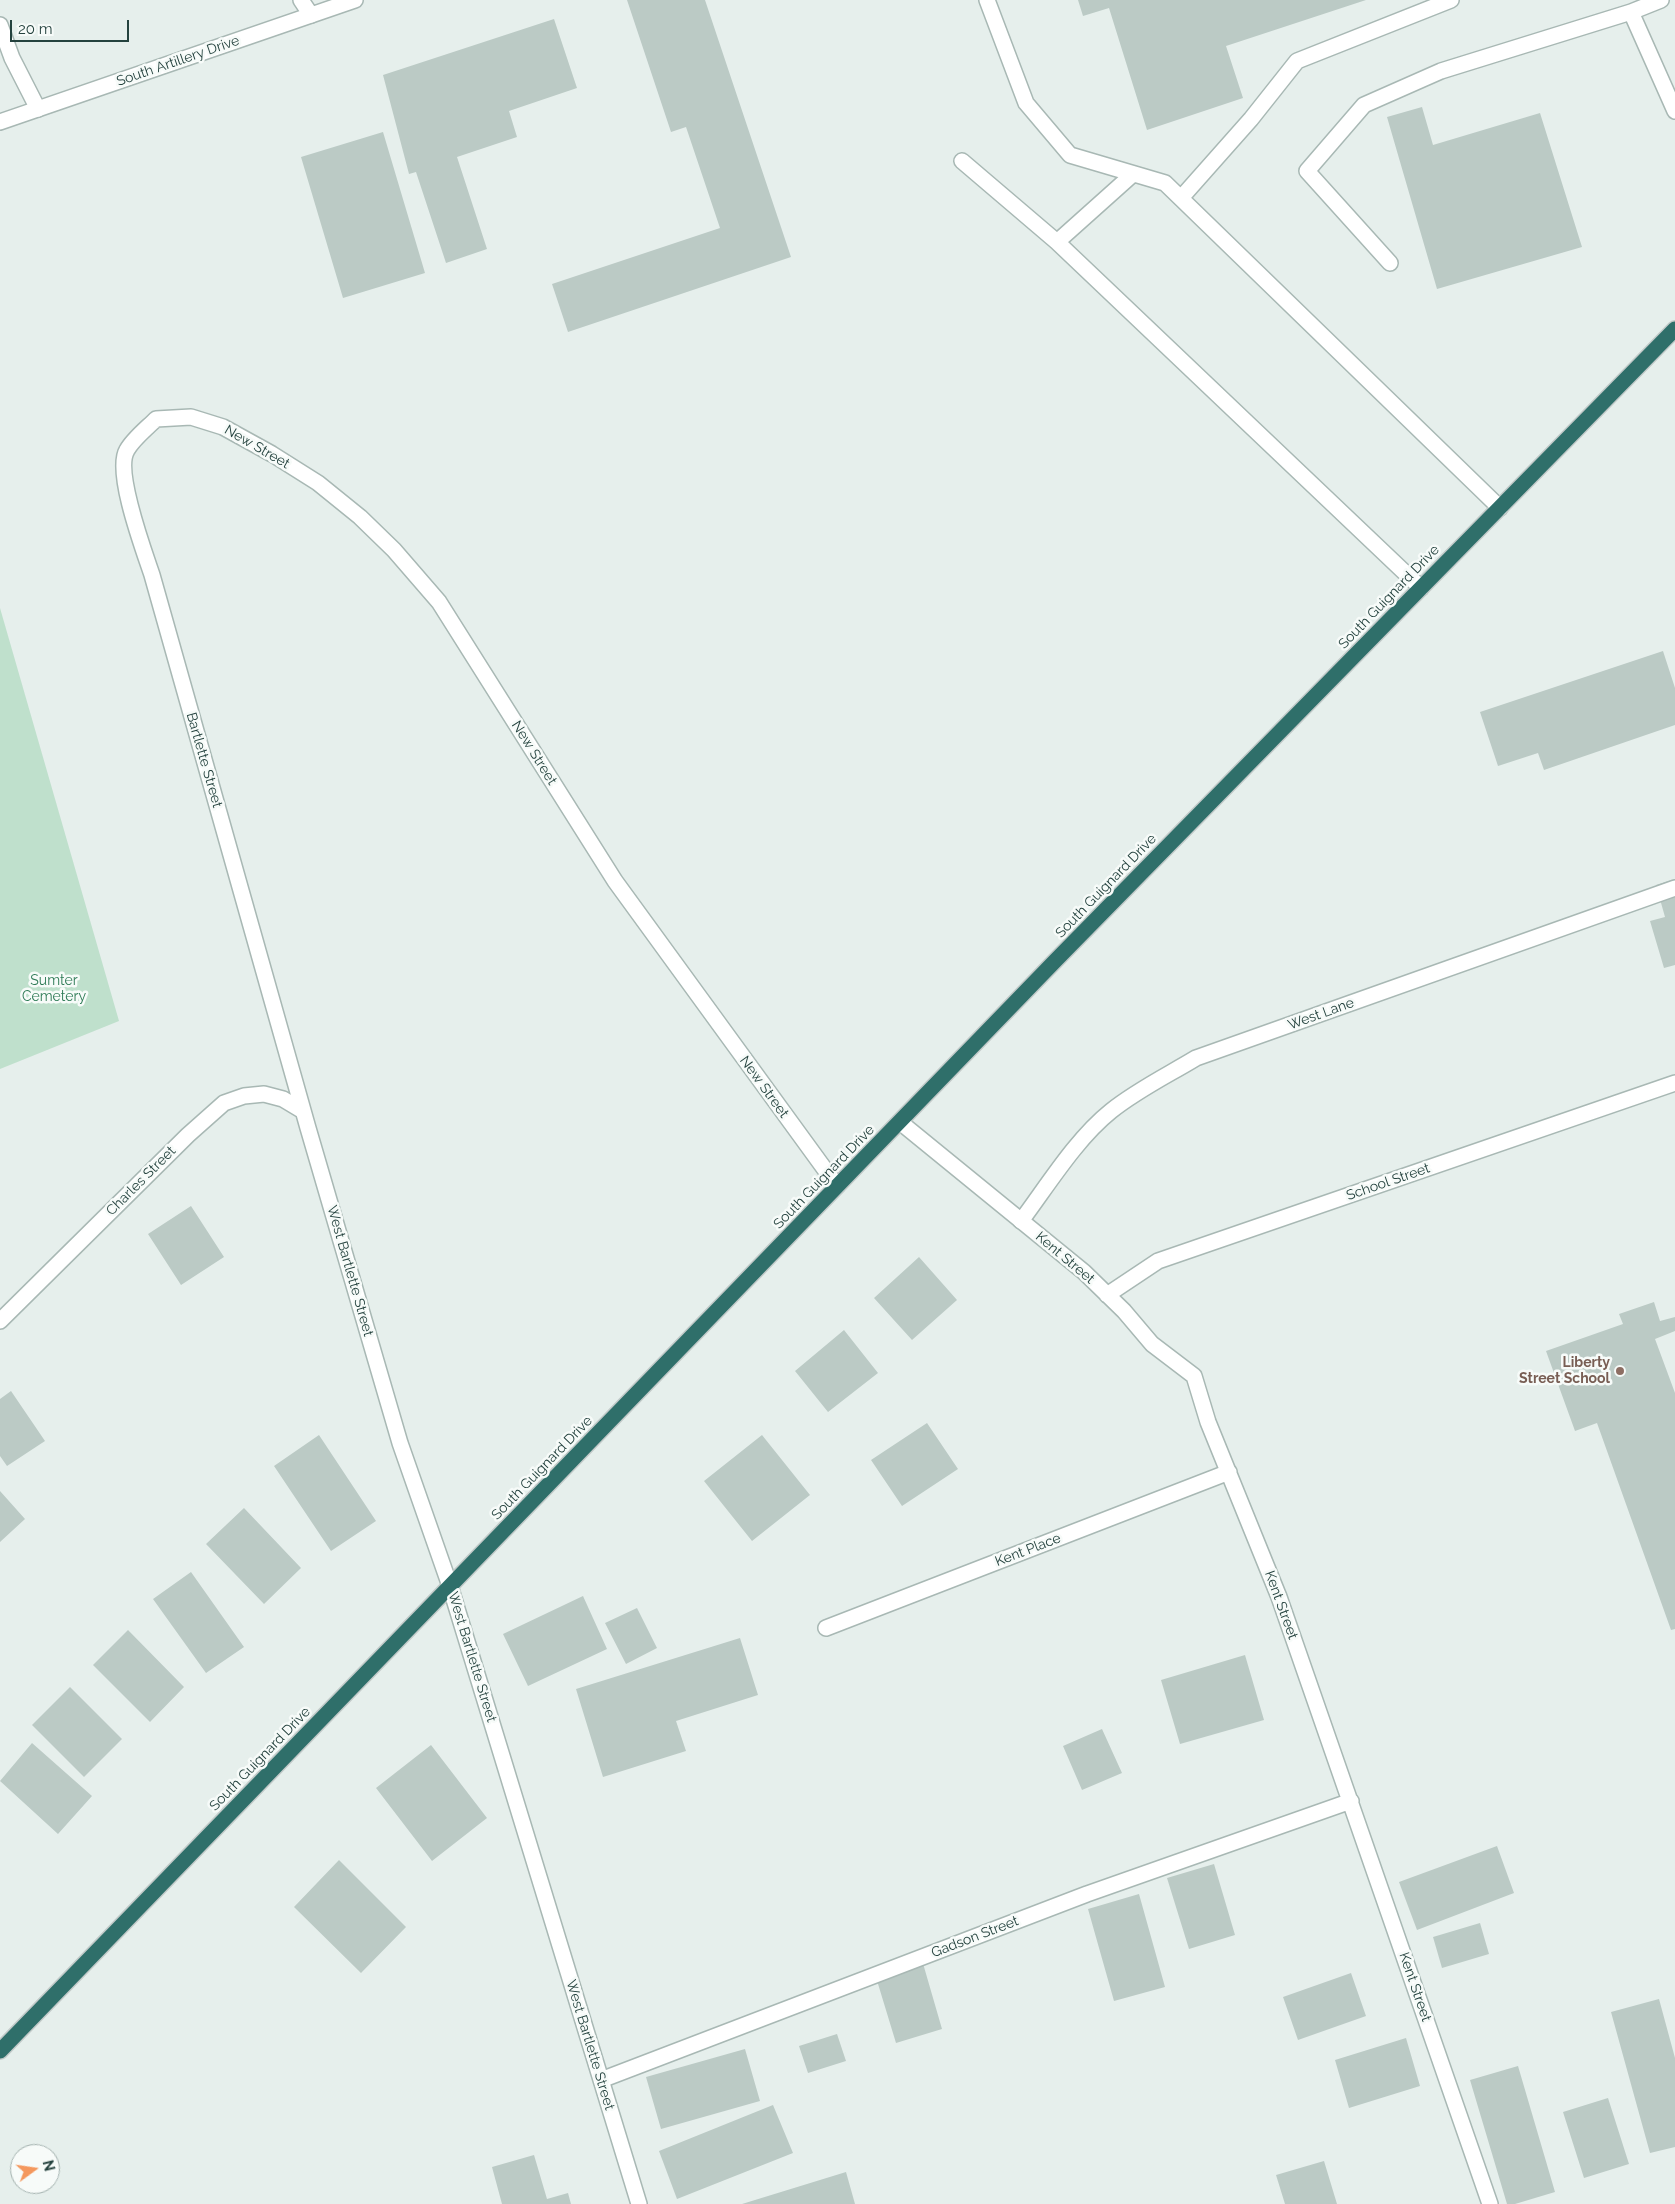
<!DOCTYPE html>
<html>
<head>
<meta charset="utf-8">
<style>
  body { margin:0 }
  #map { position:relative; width:1675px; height:2204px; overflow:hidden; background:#e6efec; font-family:Raleway,sans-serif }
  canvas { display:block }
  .north { position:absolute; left:10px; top:2144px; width:50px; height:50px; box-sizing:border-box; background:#f7fbf9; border:1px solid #a3b1ae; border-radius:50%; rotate:76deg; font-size:14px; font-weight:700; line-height:20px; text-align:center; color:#24423e }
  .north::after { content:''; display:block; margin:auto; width:18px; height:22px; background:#f4985e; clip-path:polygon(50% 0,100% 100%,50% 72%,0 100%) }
  .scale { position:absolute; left:10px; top:20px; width:119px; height:22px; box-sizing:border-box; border:2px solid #24423e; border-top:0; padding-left:6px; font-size:15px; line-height:18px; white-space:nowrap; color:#24423e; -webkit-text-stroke:4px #f7fbf9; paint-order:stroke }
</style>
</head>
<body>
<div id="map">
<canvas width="1675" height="2204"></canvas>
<div class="north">N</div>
<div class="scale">20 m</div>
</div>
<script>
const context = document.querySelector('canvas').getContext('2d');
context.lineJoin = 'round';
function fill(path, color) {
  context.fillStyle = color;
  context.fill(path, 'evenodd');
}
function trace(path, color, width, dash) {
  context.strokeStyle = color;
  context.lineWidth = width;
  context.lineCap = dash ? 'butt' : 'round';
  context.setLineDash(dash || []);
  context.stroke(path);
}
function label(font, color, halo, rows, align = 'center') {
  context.font = font + ' Raleway,sans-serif';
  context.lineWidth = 5;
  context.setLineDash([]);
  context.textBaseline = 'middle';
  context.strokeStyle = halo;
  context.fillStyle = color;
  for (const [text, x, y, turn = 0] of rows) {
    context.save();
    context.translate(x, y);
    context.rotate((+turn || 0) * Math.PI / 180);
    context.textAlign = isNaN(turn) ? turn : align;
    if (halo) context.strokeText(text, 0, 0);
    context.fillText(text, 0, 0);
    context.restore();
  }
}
const green = new Path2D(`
  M0,608L119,1021L0,1069Z`);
const building = new Path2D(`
  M627,0H705L791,257L568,332L552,284L720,228L686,127L671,132Z
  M1078,0H1366L1226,46L1243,98L1147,130L1109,8L1083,16Z
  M554,19L577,88L509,111L517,137L457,157L487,249L446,263L416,172L409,174L383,75Z
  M1422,107L1433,145L1540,113L1582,247L1437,289L1387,117Z
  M383,132L425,273L343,298L301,157Z
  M1663,651L1675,688V725L1544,770L1538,753L1498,766L1480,712Z
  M1675,879V965L1664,968L1650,921L1665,917L1656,885Z
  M191,1206L224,1257L181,1285L148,1234Z
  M919,1257L957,1300L912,1340L874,1298Z
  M1654,1302L1660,1321L1675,1317V1331L1655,1339L1675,1393V1629L1671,1630L1597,1423L1575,1431L1546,1351L1623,1324L1619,1314Z
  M844,1330L878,1373L828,1412L795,1371Z
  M11,1391L45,1441L7,1466L0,1456V1399Z
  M927,1423L958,1469L902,1506L871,1460Z
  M319,1435L376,1521L331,1551L274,1466Z
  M762,1435L810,1495L752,1541L704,1481Z
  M0,1491L25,1519L0,1542Z
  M244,1508L301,1568L264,1604L206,1544Z
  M191,1572L244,1647L206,1673L153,1599Z
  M583,1596L607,1649L528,1686L503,1634Z
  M637,1608L657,1648L626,1664L605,1623Z
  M128,1630L184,1687L150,1722L93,1665Z
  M740,1638L758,1695L676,1721L686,1751L603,1777L576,1689Z
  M1245,1655L1264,1720L1180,1744L1161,1680Z
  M70,1687L122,1739L84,1777L32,1725Z
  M1102,1729L1122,1773L1082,1790L1063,1746Z
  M32,1743L92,1796L58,1834L0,1781Z
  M431,1745L487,1818L432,1861L376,1788Z
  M1497,1846L1514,1893L1417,1930L1399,1882Z
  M339,1860L406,1927L361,1973L294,1907Z
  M1214,1864L1235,1935L1189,1949L1167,1878Z
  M1139,1894L1165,1987L1114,2001L1088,1909Z
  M1480,1923L1489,1954L1442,1968L1433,1937Z
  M922,1960L942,2029L896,2043L875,1974Z
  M1351,1973L1366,2016L1298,2040L1283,1997Z
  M1659,1999L1675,2058V2147L1650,2153L1611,2012Z
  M837,2034L846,2061L808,2073L799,2046Z
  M1406,2038L1420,2086L1349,2108L1335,2060Z
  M745,2049L760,2101L661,2129L646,2077Z
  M1518,2066L1555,2192L1515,2204H1507L1470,2080Z
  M1608,2098L1629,2164L1584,2178L1563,2112Z
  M773,2105L793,2153L677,2199L659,2151Z
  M534,2155L547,2199L568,2193L571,2204H502L492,2167Z
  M1324,2161L1337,2204H1285L1276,2175Z
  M846,2172L855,2204H742Z`);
const lane = new Path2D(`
  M301,0L311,15
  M987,0L1026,103L1070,155L1165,183L1500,508
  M1631,12L1661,0
  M0,25L12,58L38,109
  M962,161L1057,242
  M1133,174L1057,242L1421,588
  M1181,198L1251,119L1297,61L1451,0
  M1390,263L1307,171L1364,105L1441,71L1631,12L1675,111
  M1021,1221C1048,1185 1076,1139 1111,1111C1137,1090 1168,1075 1196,1058L1675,888`);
const street = new Path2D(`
  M0,122L355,0
  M900,1122L1084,1272L1124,1311L1152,1344L1194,1376L1208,1422L1279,1597L1490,2204
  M1107,1295L1158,1261L1675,1083
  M0,1321L188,1135L224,1103L244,1096L264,1094L283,1099L303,1111
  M826,1628L1229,1472
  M601,2080L1087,1894L1351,1801
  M639,2204L450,1586L400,1443L308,1128L152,575C144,551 114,471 127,450C133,439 147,428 156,419L191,417L223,427L272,454L318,483L360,517L394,550L439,602L615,881L837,1186`);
const highway = new Path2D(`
  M0,2051L1055,961L1675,329`);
const markers = [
  [1620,1371,5,"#8d6e63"]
];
const streetNames = [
  ["South Artillery Drive",178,61,-19],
  ["New Street",257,447,30],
  ["South Guignard Drive",1389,597,-46],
  ["New Street",534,753,58],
  ["Bartlette Street",204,760,74],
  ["South Guignard Drive",1106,886,-46],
  ["West Lane",1321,1014,-20],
  ["New Street",764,1087,54],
  ["South Guignard Drive",824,1177,-46],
  ["Charles Street",141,1181,-45],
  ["School Street",1388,1182,-19],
  ["Kent Street",1065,1258,40],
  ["West Bartlette Street",350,1271,74],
  ["South Guignard Drive",542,1468,-46],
  ["Kent Place",1028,1550,-21],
  ["Kent Street",1281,1605,70],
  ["West Bartlette Street",472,1657,73],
  ["South Guignard Drive",260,1759,-46],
  ["Gadson Street",975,1937,-21],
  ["Kent Street",1415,1987,71],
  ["West Bartlette Street",590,2045,73]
];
const parkNames = [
  ["Sumter",54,981],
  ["Cemetery",54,997]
];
const educationNames = [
  ["Liberty",1610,1363],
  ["Street School",1610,1379]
];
fill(green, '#bfe0cc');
fill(building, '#bbcac5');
trace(lane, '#a8b8b4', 18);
trace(street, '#a8b8b4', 18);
trace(highway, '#c2cac9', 18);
trace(lane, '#fff', 15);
trace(street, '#fff', 15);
trace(highway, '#2f6f6a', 15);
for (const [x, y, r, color] of markers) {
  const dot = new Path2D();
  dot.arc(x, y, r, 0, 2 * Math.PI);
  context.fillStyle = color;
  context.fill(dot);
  trace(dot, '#f7fbf9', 2);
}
label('14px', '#24423e', '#f7fbf9', streetNames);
label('14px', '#2d7a55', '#f7fbf9', parkNames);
label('bold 14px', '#785e54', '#f7fbf9', educationNames, 'right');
</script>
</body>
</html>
